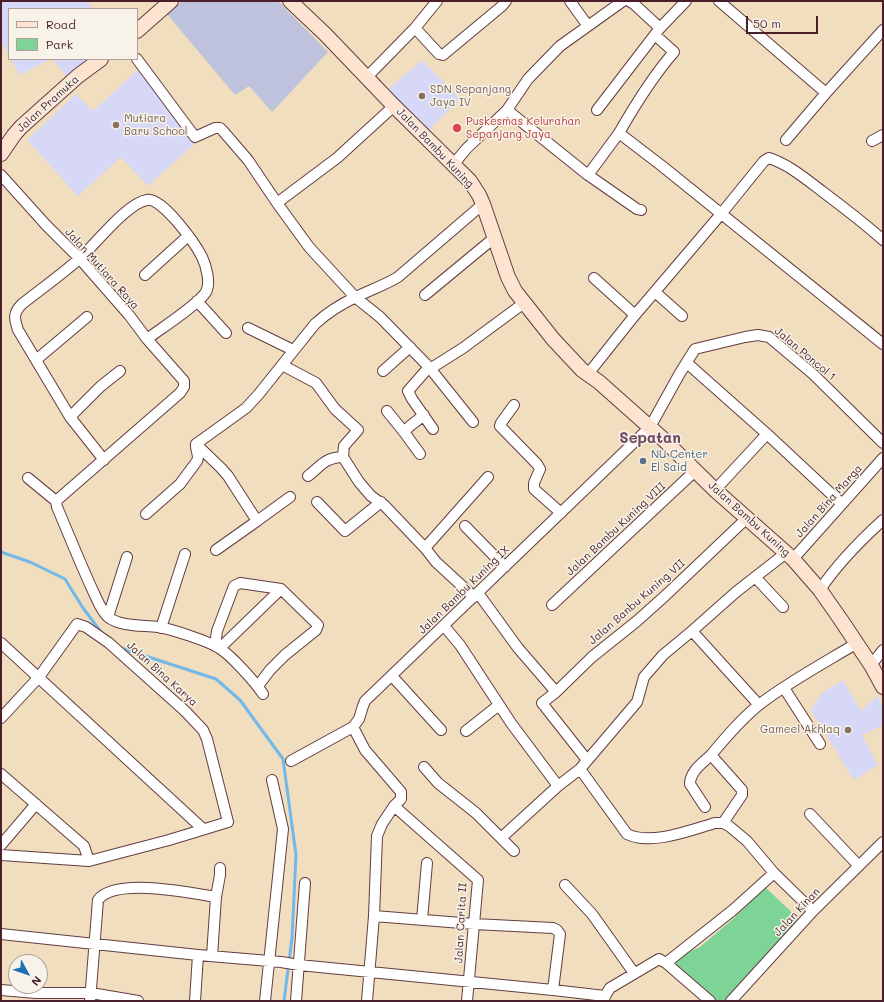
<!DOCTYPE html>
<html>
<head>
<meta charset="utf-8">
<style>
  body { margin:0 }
  #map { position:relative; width:884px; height:1002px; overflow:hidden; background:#f0debf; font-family:Mali,sans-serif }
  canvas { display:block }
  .frame { position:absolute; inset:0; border:2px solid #4a1f2b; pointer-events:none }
  .legend { position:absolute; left:8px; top:8px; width:130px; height:52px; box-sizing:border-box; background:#f7f3e8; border:1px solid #b29e9c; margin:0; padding:5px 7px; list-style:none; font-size:12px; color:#4a1f2b }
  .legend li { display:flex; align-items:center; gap:8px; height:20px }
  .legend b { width:20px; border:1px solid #b29e9c }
  .north { position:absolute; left:8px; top:954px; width:40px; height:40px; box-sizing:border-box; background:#f7f3e8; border:1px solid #b29e9c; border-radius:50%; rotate:130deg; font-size:11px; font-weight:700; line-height:16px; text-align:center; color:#4a1f2b }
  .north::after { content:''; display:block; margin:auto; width:14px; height:18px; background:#1f6fb2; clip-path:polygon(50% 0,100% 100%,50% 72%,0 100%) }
  .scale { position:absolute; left:746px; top:16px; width:72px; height:18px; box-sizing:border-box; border:2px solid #4a1f2b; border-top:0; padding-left:5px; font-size:12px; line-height:14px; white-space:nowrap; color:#4a1f2b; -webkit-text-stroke:3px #f7f3e8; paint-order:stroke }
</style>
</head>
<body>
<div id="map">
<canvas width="884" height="1002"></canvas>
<div class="frame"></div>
<ul class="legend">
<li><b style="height:5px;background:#fde4d1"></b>Road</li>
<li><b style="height:11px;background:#7ed397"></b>Park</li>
</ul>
<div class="north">N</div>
<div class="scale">50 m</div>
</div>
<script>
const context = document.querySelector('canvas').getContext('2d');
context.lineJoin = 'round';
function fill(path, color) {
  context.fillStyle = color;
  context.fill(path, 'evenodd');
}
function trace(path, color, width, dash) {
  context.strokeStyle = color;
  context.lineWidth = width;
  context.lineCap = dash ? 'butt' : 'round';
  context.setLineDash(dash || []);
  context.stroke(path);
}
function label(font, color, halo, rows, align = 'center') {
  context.font = font + ' Mali,sans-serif';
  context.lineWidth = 3;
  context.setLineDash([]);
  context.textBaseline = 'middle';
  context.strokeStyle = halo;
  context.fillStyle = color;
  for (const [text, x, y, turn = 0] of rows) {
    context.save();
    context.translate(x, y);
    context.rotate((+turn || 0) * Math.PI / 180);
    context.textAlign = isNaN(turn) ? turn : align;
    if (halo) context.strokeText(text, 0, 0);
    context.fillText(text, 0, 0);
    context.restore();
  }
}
const built = new Path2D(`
  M1,1H88L92,9H9V56L1,41Z
  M11,59H51L20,75Z
  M52,59H96L69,79Z
  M422,60L460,99L426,133L384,93Z
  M138,70L201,138L148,186L121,157L78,196L27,140L76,94L93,111Z
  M843,680L861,711L877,696L883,706V725L862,735L878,765L854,780L811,710L822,693Z`);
const industrial = new Path2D(`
  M182,1H278L328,52L272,112L249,86L235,95L167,14Z`);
const green = new Path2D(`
  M765,887L802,922L729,1001H713L670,960L700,947L733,919Z`);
const stream = new Path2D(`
  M1,552L30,562L65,579L83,608L101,632
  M121,648L216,679L240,700L283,759L296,855L292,938L284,1001`);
const street = new Path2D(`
  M570,1L588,26
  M629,1L634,4L660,28
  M719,1L826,93
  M415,28L439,54L443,55L502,6L506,1
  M655,35L674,52C652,77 635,105 619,133L662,166L883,344
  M137,59L195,137L215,128H220L223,131L248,160L277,203L309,247L355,297L380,317L429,367L473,422
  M366,78L415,28L437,1
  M507,110L588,175L637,209L641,210
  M597,110L660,28L686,1
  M786,140L826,93L883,30
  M872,141L883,135
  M453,165L467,148L507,110L528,79L560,46L623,1
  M1,175L46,225L80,259L129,315L147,339L184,381V387L180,393L56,501
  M588,175L619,133
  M277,203L337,158L394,106
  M145,275L188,236
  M594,278L635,315
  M655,292L682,316
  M425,295L494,238
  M197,301L226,333
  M248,328L293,350
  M36,360L87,317
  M687,363L767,434L842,504
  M282,365L316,383L335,409L358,430L344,446L343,457L359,482L371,496L384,505L425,548L488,477
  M383,371L410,347
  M588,374L635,315L721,214L764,161L769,158C788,164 806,179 823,192C843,207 864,223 883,240
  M514,405L501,423L500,426L537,464L540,469L534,483V489L561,513
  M387,411L404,432
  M70,417L101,386L120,371
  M433,429L412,399L408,391L429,367H433L463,348L524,303
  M196,444L221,468L228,476L257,521L290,497
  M420,454L404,432L410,426L424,415
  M104,460L70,417L18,330C14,318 13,313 22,304C41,289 61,275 79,259C95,245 127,203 147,200C162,197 195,243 202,257C206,265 211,283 206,292C199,304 159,330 147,339
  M308,476C322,465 324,458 343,457
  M28,478L56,501L57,507C69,535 80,563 93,591C97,599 101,611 108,617C121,627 143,625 158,627C171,629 208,641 219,648C231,655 255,682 263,694
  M715,490L767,434
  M317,502L345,531L381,502
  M146,514L180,484L197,461C200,455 195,450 196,444L246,408L258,395L315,324C327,313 341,304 356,297C370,290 385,285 398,277L483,204
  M465,526L505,567
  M425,548L436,562L474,597
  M216,550L257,521
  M793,559L883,458
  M755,577L783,607
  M820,590C837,564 860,541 883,520
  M478,593L518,648L556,692
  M552,605L696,470
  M108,617L127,557
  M444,626L460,645L511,723L558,786
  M161,628L185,554
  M692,631L759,705
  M1,643L203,829
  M215,646L217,631L234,586L240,583L281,589L318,625L316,630L285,655L270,670L258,686
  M220,648L281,589
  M871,665L883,650
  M392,676L441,730
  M784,688L820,744
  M1,718L39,677L77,624L86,627L109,643L185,711L203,730L207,739L228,822L169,840L89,861L1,855
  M353,727L365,750L401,792V799L394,806L382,824L377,836L374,916L367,1001
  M466,731L499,705
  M587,760L542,703L556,692L592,657L637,621L666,595L747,518
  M291,761L353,727L359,719L363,706L365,701L650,427L680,373L695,349L745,337L758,335L769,337L813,374L883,443
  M424,767L438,783L476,813L514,851
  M580,769L627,834C651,846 691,830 715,823H723L729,826L747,841L774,873L813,911
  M1,774L84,846L89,861
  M394,806L478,880L467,1001
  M705,807L690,784C690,771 703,763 711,755
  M810,814L858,865
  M723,823L742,795V790L711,755C726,737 742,718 760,704C790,681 824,663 857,643
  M501,838L558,786L580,769L637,702L644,677L663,655L692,631L736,592L786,553
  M1,845L36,804
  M565,885L592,914L634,973
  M374,916L474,924L553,928L557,930L560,934L553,990
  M422,920L427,863
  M1,934L198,955L281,962L299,965L553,990L605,996
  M212,956L216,897L220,875V868
  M666,963L733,910L774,873
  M1,990L36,993H91L138,1001
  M90,1001L98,900C115,877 191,893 216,897
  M195,1001L198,955
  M265,1001L283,829L272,780
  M296,1001L305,883
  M604,1001L605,996L610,988L659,959L666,963L710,1001
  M731,1001L813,911L883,842`);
const secondary = new Path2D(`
  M290,1L325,34L394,106L470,181L479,195L483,204L508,277L515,291L553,339L582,370L599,382L662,438L715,490L793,559L820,590L841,620L871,665L883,687
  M137,31L171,1
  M1,154L14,135L21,127L78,76L101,59`);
const markers = [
  [422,96,4,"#8d6e63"],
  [116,125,4,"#8d6e63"],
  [457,128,5,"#e0444e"],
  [643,461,4,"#5c6f8a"],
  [848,730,4,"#8d6e63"]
];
const educationNames = [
  ["SDN Sepanjang",430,90],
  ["Jaya IV",430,103],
  ["Mutiara",124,119],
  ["Baru School",124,132],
  ["Gameel Akhlaq",840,730,"right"]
];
const streetNames = [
  ["Jalan Pramuka",48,104,-42],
  ["Jalan Bambu Kuning",435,148,46],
  ["Jalan Mutiara Raya",102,269,48],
  ["Jalan Poncol 1",805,354,40],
  ["Jalan Bina Marga",829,501,-48],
  ["Jalan Bambu Kuning",749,519,42],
  ["Jalan Bambu Kuning VIII",616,529,-43],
  ["Jalan Bambu Kuning IX",464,590,-44],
  ["Jalan Banbu Kuning VII",637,602,-41],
  ["Jalan Bina Karya",162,674,42],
  ["Jalan Kinan",797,912,-47],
  ["Jalan Carita II",461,923,-87]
];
const healthNames = [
  ["Puskesmas Kelurahan",466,122],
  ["Sepanjang Jaya",466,135]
];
const serviceNames = [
  ["NU Center",651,455],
  ["El Said",651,468]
];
const districtNames = [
  ["Sepatan",650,438]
];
fill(built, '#d7d7f8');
fill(industrial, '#bfc2dd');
fill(green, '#7ed397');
trace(stream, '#72b8e9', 3);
trace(street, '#633c41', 12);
trace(secondary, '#633c41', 16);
trace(street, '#fff', 10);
trace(secondary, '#fde4d1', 14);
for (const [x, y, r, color] of markers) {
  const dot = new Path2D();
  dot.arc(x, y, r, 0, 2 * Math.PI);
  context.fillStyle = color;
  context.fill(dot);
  trace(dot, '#f7f3e8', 1.5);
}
label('11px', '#785e54', '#f7f3e8', educationNames, 'left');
label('11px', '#4a1f2b', '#f7f3e8', streetNames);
label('11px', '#be3a42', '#f7f3e8', healthNames, 'left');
label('11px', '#4e5e75', '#f7f3e8', serviceNames, 'left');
label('bold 15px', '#724a63', '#f7f3e8', districtNames);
</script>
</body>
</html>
